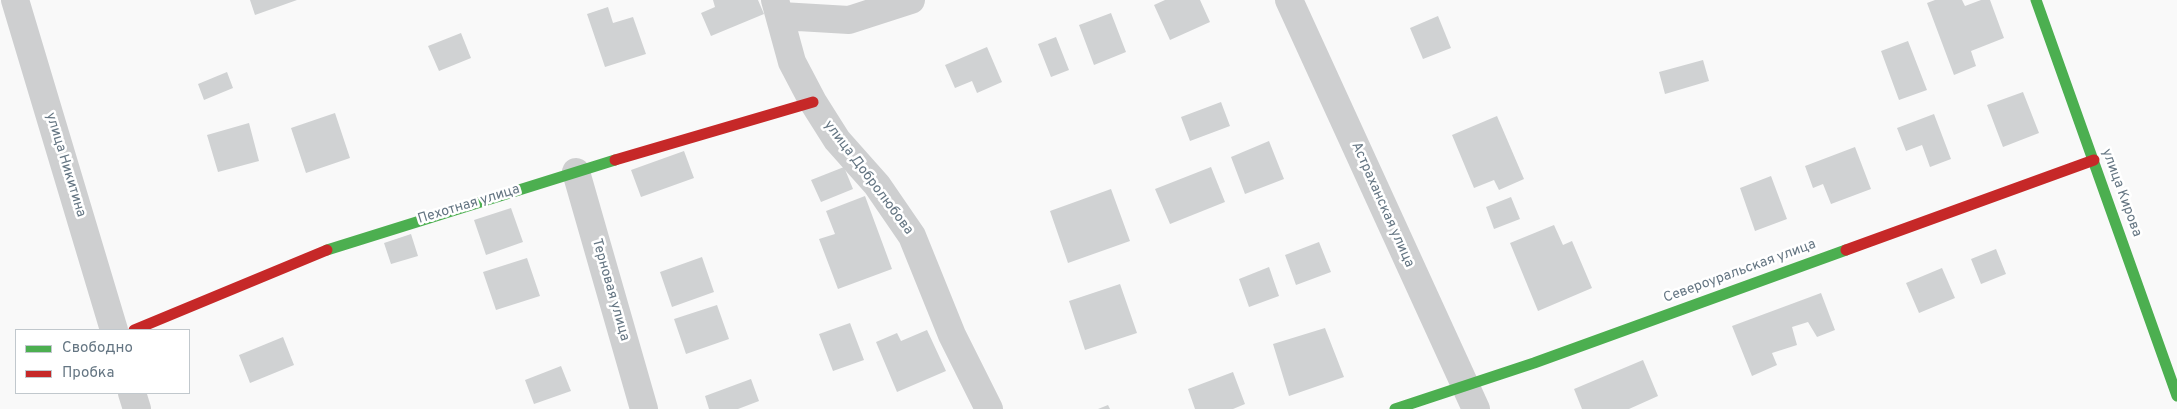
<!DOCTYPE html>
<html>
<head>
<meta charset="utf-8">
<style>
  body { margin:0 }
  #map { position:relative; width:2177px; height:409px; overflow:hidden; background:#f9f9f9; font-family:Overpass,sans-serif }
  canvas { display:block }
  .legend { position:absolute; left:15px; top:329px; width:175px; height:65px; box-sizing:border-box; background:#fff; border:1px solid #c1c8cd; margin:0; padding:6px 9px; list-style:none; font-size:15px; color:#657683 }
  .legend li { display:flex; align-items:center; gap:10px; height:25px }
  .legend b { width:25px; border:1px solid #c1c8cd }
</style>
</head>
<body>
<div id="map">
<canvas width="2177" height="409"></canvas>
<ul class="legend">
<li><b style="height:6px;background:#4caf50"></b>Свободно</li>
<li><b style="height:6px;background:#c62828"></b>Пробка</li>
</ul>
</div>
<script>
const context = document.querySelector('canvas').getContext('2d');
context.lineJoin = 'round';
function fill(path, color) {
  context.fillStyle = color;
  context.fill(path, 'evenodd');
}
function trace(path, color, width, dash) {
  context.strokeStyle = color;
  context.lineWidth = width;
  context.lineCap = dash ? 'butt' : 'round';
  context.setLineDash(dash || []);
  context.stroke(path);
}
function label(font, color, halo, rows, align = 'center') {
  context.font = font + ' Overpass,sans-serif';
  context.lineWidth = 5;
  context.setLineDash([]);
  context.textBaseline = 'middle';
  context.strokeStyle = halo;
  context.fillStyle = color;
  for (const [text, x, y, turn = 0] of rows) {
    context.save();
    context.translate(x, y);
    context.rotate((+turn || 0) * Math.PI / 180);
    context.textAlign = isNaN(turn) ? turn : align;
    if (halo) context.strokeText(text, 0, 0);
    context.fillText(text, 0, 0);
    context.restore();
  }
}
const building = new Path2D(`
  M250,0H297L255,15Z
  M713,0H758L764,14L711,36L701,13L715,7Z
  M1165,0H1200L1210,22L1170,40L1154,5Z
  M1935,0H1962L1965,6L1981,0H1990L2004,38L1971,51L1976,66L1954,75L1927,3Z
  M608,7L613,23L633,17L646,54L605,67L587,14Z
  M1111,13L1126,52L1094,65L1079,25Z
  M1438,16L1451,48L1423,59L1410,28Z
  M461,33L471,58L439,71L428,46Z
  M1056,37L1069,70L1051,77L1038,44Z
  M1908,41L1927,90L1899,100L1881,51Z
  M987,47L1002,82L977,93L972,81L955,88L945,65Z
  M1703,60L1709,81L1665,94L1659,72Z
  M227,72L233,88L204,100L198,84Z
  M2023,92L2039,133L2003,147L1987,105Z
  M1221,102L1230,126L1190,141L1181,117Z
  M335,113L350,158L306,173L291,128Z
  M1934,114L1951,159L1930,167L1922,145L1906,151L1897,128Z
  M1497,116L1524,179L1499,190L1494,180L1474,188L1452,135Z
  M249,123L259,161L218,172L207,135Z
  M1269,141L1284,179L1245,194L1231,157Z
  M1855,147L1871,189L1831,204L1823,184L1813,188L1805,166Z
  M684,151L694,178L641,197L631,170Z
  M844,167L853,189L821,202L811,180Z
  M1211,167L1225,202L1170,224L1155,189Z
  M1771,176L1787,219L1755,231L1740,188Z
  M1111,189L1130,241L1068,263L1050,211Z
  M865,196L892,269L838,289L819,239L835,234L826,211Z
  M1511,197L1520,219L1494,229L1486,207Z
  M511,208L523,242L486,255L474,220Z
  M1554,225L1563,245L1572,241L1592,288L1538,311L1510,243Z
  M411,234L418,256L391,264L384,243Z
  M1319,242L1331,272L1296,285L1285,255Z
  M1996,249L2006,274L1981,284L1971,259Z
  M702,257L714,292L672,307L660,272Z
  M527,258L540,296L496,310L483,272Z
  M1269,267L1279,296L1249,307L1239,279Z
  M1942,268L1955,298L1919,313L1906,283Z
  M1120,284L1137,333L1085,350L1069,301Z
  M1821,293L1835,330L1817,337L1808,322L1792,327L1797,345L1772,353L1777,365L1752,376L1732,326Z
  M717,305L729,339L686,354L674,319Z
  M850,323L864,360L833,371L819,334Z
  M1325,328L1344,377L1289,396L1273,344Z
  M927,330L946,371L897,392L876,342L897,333L901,341Z
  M283,337L294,365L250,383L239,355Z
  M1643,360L1658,396L1629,409H1582L1574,389Z
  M561,366L571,391L534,404L525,380Z
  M1233,372L1245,404L1233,409H1195L1188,389Z
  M751,379L759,401L738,409H709L705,396Z
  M1108,405L1110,409H1098Z`);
const street = new Path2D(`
  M15,0L114,330
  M775,0L792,62L813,102L837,140L877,185L912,236L952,335L989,409
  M1289,0L1476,409
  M781,16L849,20L911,0
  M576,172L644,409
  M132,393L137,409`);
const fast = new Path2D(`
  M2036,0L2177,396
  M327,250L615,160
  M1395,409L1534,363L1846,250`);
const jam = new Path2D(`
  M615,160L813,102
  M1846,250L2094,160
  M134,330L327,250`);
const streetNames = [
  ["улица Никитина",65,165,73],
  ["улица Добролюбова",868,178,53],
  ["улица Кирова",2121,193,70],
  ["Пехотная улица",469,205,-17],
  ["Астраханская улица",1382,205,66],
  ["Североуральская улица",1740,272,-20],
  ["Терновая улица",610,290,74]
];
fill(building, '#d0d2d3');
trace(street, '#cecfd0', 28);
trace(fast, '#4caf50', 11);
trace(jam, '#c62828', 11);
label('14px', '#657683', '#fff', streetNames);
</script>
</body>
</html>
